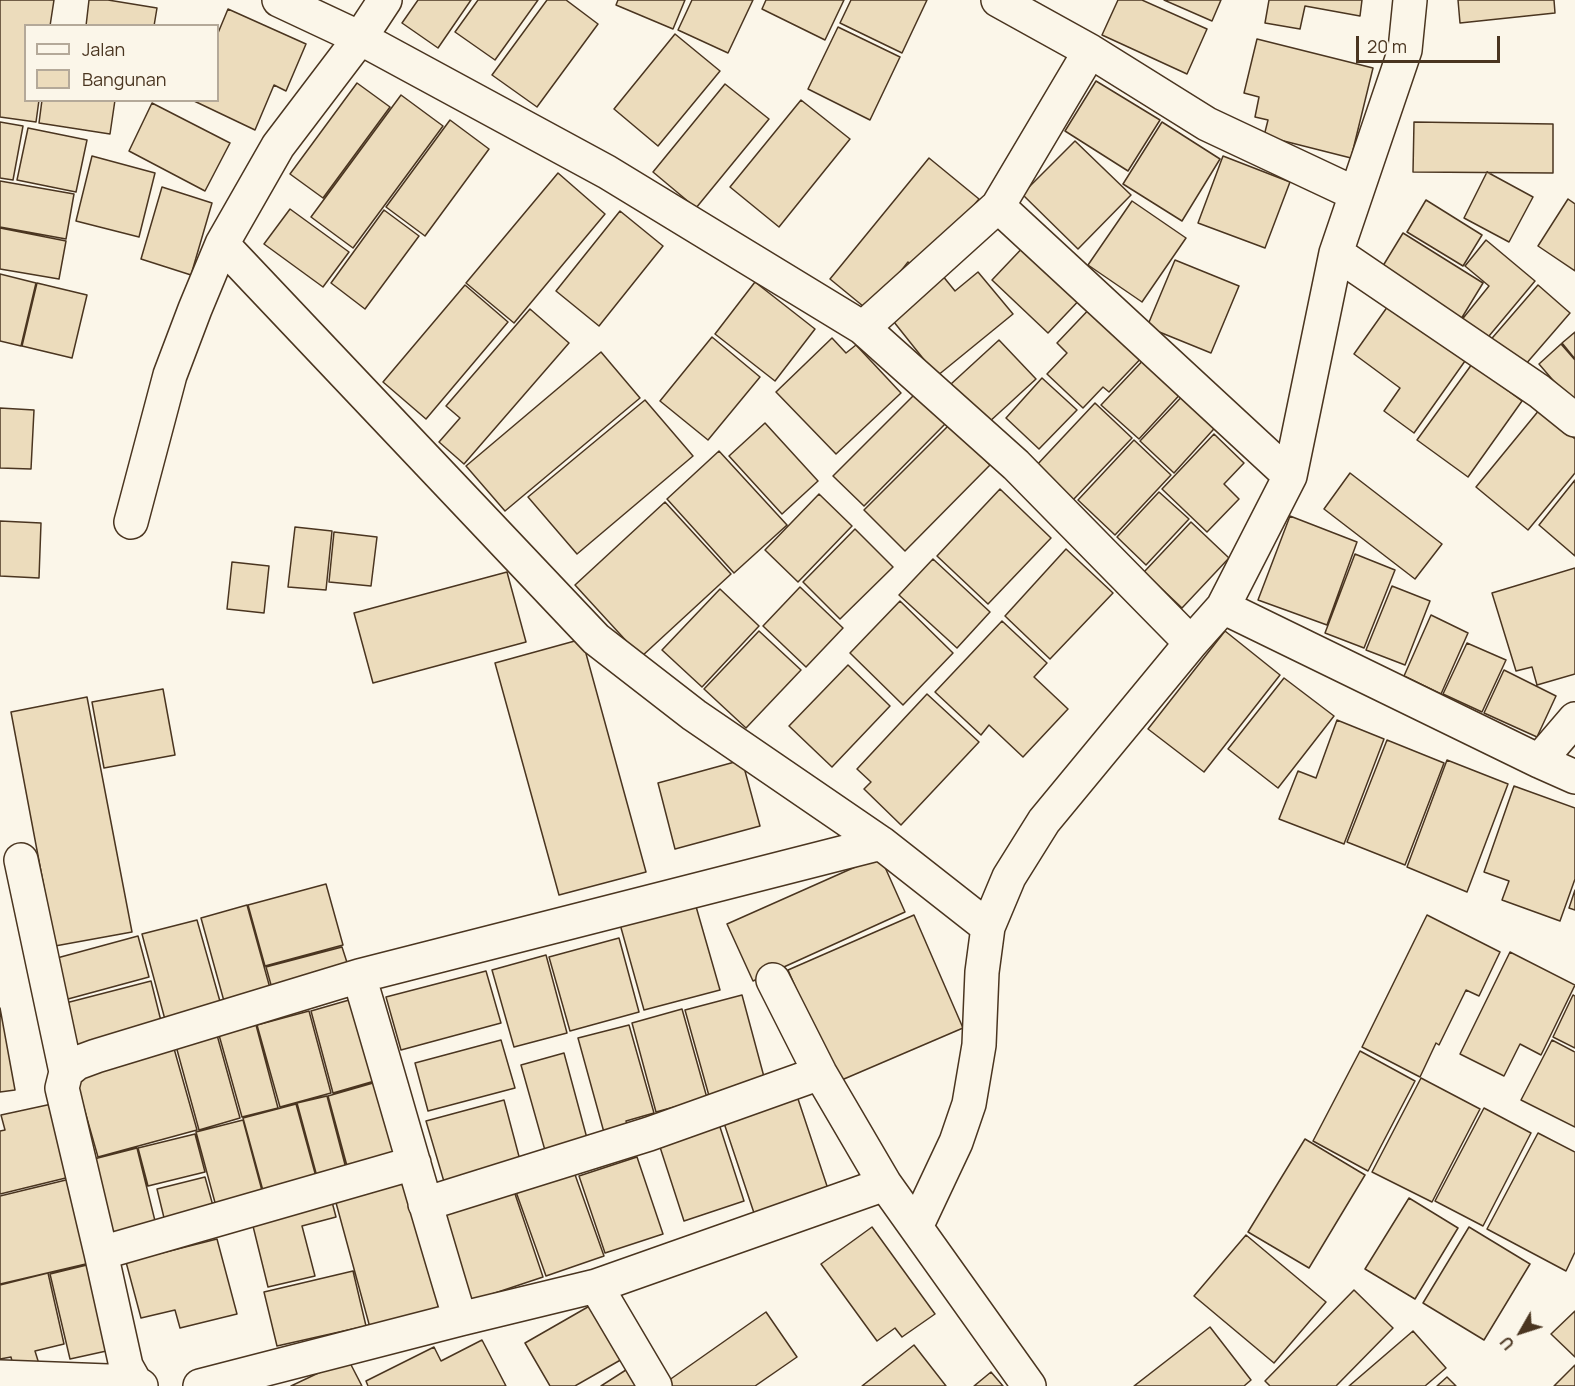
<!DOCTYPE html>
<html>
<head>
<meta charset="utf-8">
<style>
  body { margin:0 }
  #map { position:relative; width:1575px; height:1386px; overflow:hidden; background:#fbf6e9; font-family:Manrope,sans-serif }
  canvas { display:block }
  .legend { position:absolute; left:24px; top:24px; width:195px; height:78px; box-sizing:border-box; background:#fbf6e9; border:2px solid #b4a999; margin:0; padding:8px 10px; list-style:none; font-size:18px; color:#4a3520 }
  .legend li { display:flex; align-items:center; gap:12px; height:30px }
  .legend b { width:30px; border:2px solid #b4a999 }
  .north { position:absolute; left:1491px; top:1302px; width:60px; height:60px; -webkit-text-stroke:4px #fbf6e9; paint-order:stroke; rotate:231deg; font-size:16px; font-weight:700; line-height:24px; text-align:center; color:#4a3520 }
  .north::after { content:''; display:block; margin:auto; width:21px; height:27px; background:#4a3520; clip-path:polygon(50% 0,100% 100%,50% 72%,0 100%) }
  .scale { position:absolute; left:1356px; top:36px; width:144px; height:27px; box-sizing:border-box; border:3px solid #4a3520; border-top:0; padding-left:8px; font-size:18px; line-height:21px; white-space:nowrap; color:#4a3520; -webkit-text-stroke:4px #fbf6e9; paint-order:stroke }
</style>
</head>
<body>
<div id="map">
<canvas width="1575" height="1386"></canvas>
<ul class="legend">
<li><b style="height:8px;background:#fbf6e9"></b>Jalan</li>
<li><b style="height:16px;background:#ecdcbc"></b>Bangunan</li>
</ul>
<div class="north">U</div>
<div class="scale">20 m</div>
</div>
<script>
const context = document.querySelector('canvas').getContext('2d');
context.lineJoin = 'round';
function fill(path, color) {
  context.fillStyle = color;
  context.fill(path, 'evenodd');
}
function trace(path, color, width, dash) {
  context.strokeStyle = color;
  context.lineWidth = width;
  context.lineCap = dash ? 'butt' : 'round';
  context.setLineDash(dash || []);
  context.stroke(path);
}
const building = new Path2D(`
  M0,0H54L50,26H26V100H39L36,122L0,117Z
  M89,0H108L157,8L154,26H86Z
  M418,0H471L438,48L402,23Z
  M478,0H538L495,60L455,32Z
  M547,0H566L598,24L537,107L492,75Z
  M618,0H685L673,29L616,5Z
  M692,0H753L728,53L678,30Z
  M766,0H844L825,40L762,9Z
  M851,0H927L902,53L840,23Z
  M1118,0H1142L1207,29L1187,74L1102,35Z
  M1164,0H1221L1212,21Z
  M1269,0H1362L1360,16L1305,6L1300,29L1265,23Z
  M1458,0H1554L1555,13L1460,23Z
  M228,9L306,44L286,91L274,85L255,130L192,100H218V33Z
  M838,27L900,57L870,120L808,89Z
  M675,34L720,71L658,146L614,109Z
  M1257,39L1373,68L1351,158L1264,136L1268,120L1255,117L1259,97L1244,93Z
  M1096,81L1160,120L1128,171L1065,131Z
  M357,83L390,107L323,198L290,174Z
  M725,84L769,119L696,208L653,172Z
  M401,95L443,126L353,248L311,217Z
  M42,100H115L110,134L39,123Z
  M801,100L850,139L779,227L730,187Z
  M152,103L230,143L205,191L129,151Z
  M450,120L489,149L425,236L386,207Z
  M0,122L23,126L13,180L0,178Z
  M1162,122L1220,159L1182,221L1123,184Z
  M1414,122L1553,124V173L1413,172Z
  M28,128L87,140L76,192L17,180Z
  M1075,141L1131,195L1078,249L1022,194Z
  M92,156L155,173L139,237L76,221Z
  M1223,156L1290,182L1265,248L1198,223Z
  M929,158L979,199L920,271L908,262L869,311L830,279Z
  M1487,172L1533,197L1509,242L1464,218Z
  M558,173L605,214L514,323L466,283Z
  M0,181L74,194L66,239L0,227Z
  M162,187L212,203L191,275L141,259Z
  M1568,199L1575,204V271L1538,246Z
  M1426,200L1482,235L1463,266L1407,232Z
  M1132,201L1186,238L1142,302L1088,265Z
  M290,209L349,252L323,287L264,244Z
  M384,210L419,236L365,309L331,283Z
  M620,211L663,246L599,326L556,291Z
  M0,228L66,241L59,279L0,269Z
  M1403,233L1483,283L1458,324L1378,274Z
  M1486,240L1535,281L1484,342L1460,322L1489,286L1465,266Z
  M1029,241L1086,293L1048,333L992,280Z
  M1175,260L1239,286L1211,353L1147,327Z
  M978,272L1013,314L937,376L890,317L942,275L955,291Z
  M0,274L36,283L21,346L0,341Z
  M755,282L815,329L775,381L715,334Z
  M37,283L87,295L72,358L22,346Z
  M465,285L508,322L426,419L383,382Z
  M1538,285L1570,313L1519,372L1487,344Z
  M1095,303L1147,352L1109,392L1103,387L1083,408L1047,374L1067,353L1057,343Z
  M1388,306L1465,361L1414,433L1384,411L1400,388L1354,354Z
  M530,309L569,343L464,464L439,442L460,418L446,406Z
  M1575,332V359L1562,343Z
  M712,337L760,377L708,440L660,401Z
  M832,338L846,353L856,345L901,393L836,454L776,392Z
  M999,340L1036,379L988,423L951,384Z
  M1561,344L1575,360V406L1539,364Z
  M601,352L640,398L505,511L466,466Z
  M1149,354L1185,389L1139,439L1101,405Z
  M1472,364L1522,401L1468,477L1417,440Z
  M1042,378L1077,410L1039,449L1006,418Z
  M1189,389L1222,420L1174,473L1140,441Z
  M917,392L947,422L864,506L833,476Z
  M645,400L693,456L577,554L528,497Z
  M1095,403L1132,438L1072,501L1035,467Z
  M0,408L34,410L31,469L0,468Z
  M1540,409L1575,439V473L1528,530L1476,487Z
  M765,423L818,481L782,514L729,456Z
  M949,425L990,465L905,551L864,510Z
  M1214,434L1244,463L1224,484L1239,499L1207,532L1162,489Z
  M1134,440L1171,475L1115,535L1078,500Z
  M719,451L787,525L734,573L667,499Z
  M1350,473L1442,544L1415,579L1324,509Z
  M1575,480V556L1539,525Z
  M1000,489L1051,538L988,604L937,556Z
  M1159,492L1189,519L1146,565L1117,537Z
  M819,494L852,526L798,582L765,550Z
  M665,502L731,574L641,657L575,585Z
  M1290,516L1357,542L1327,625L1258,600Z
  M0,521L41,523L39,578L0,576Z
  M1191,522L1229,558L1182,608L1144,572Z
  M295,527L332,531L326,590L288,587Z
  M855,529L893,567L840,619L803,582Z
  M334,532L377,537L371,586L329,582Z
  M1066,549L1113,593L1050,659L1005,616Z
  M1355,554L1395,570L1364,648L1325,633Z
  M933,559L990,612L957,648L899,595Z
  M232,562L269,566L264,613L227,609Z
  M1575,568V674L1537,685L1532,667L1516,671L1492,593Z
  M507,572L526,642L373,683L354,613Z
  M1392,586L1430,601L1405,665L1366,650Z
  M800,587L843,628L806,667L763,626Z
  M720,589L759,626L702,687L662,650Z
  M900,601L953,653L903,705L850,653Z
  M1431,615L1468,633L1441,694L1404,676Z
  M1002,621L1047,663L1034,677L1068,709L1023,757L989,725L981,735L935,692Z
  M759,631L801,670L746,728L704,689Z
  M1225,631L1280,675L1204,772L1148,729Z
  M582,639L646,872L559,895L495,663Z
  M1467,643L1506,660L1482,712L1443,694Z
  M848,665L890,706L832,767L789,726Z
  M1504,670L1556,696L1537,737L1484,713Z
  M1284,678L1334,716L1278,788L1228,749Z
  M163,689L175,755L104,768L92,702Z
  M927,694L979,742L901,825L864,789L871,782L857,769Z
  M87,697L132,932L55,946L11,712Z
  M1337,720L1384,739L1344,844L1279,819L1298,771L1316,778Z
  M1387,740L1444,763L1405,865L1347,842Z
  M742,760L760,826L675,849L658,783Z
  M1447,760L1508,784L1467,892L1407,867Z
  M1514,786L1575,808V879L1560,921L1502,900L1509,881L1484,872Z
  M880,856L905,912L753,981L727,924Z
  M326,884L343,945L265,966L248,905Z
  M1575,890V910L1569,908Z
  M693,896L720,990L644,1010L618,917Z
  M247,905L273,999L227,1012L201,918Z
  M914,915L963,1028L837,1082L788,970Z
  M1427,915L1500,952L1479,996L1466,990L1439,1045L1436,1043L1420,1077L1362,1047Z
  M197,920L223,1012L167,1027L142,934Z
  M138,936L149,977L57,1002L46,961Z
  M619,938L639,1012L570,1031L549,957Z
  M342,947L352,978L275,999L266,967Z
  M1510,952L1575,985L1541,1055L1520,1044L1504,1076L1460,1054Z
  M546,955L567,1033L514,1047L492,970Z
  M486,971L501,1023L401,1050L386,997Z
  M151,981L164,1033L73,1058L58,1005Z
  M742,995L767,1088L711,1103L685,1010Z
  M1573,995L1575,996V1048L1553,1037Z
  M356,998L378,1080L333,1093L311,1011Z
  M0,1008L15,1090L0,1092Z
  M682,1009L707,1098L656,1112L632,1023Z
  M309,1011L331,1093L280,1107L257,1025Z
  M256,1025L278,1108L242,1117L219,1035Z
  M629,1025L654,1113L626,1121L629,1130L605,1136L578,1038Z
  M217,1035L240,1118L199,1130L176,1046Z
  M501,1040L515,1088L428,1111L415,1063Z
  M1552,1040L1575,1052V1127L1521,1100Z
  M173,1045L197,1130L98,1157L74,1073Z
  M1360,1051L1415,1081L1368,1171L1313,1141Z
  M564,1053L588,1142L546,1154L521,1065Z
  M1421,1078L1480,1109L1432,1202L1372,1172Z
  M380,1081L402,1162L350,1177L328,1096Z
  M327,1096L348,1176L319,1184L297,1103Z
  M797,1096L829,1192L755,1216L723,1120Z
  M504,1100L521,1164L445,1185L426,1121Z
  M61,1102L78,1175L0,1194V1131L5,1130L1,1115Z
  M296,1104L318,1184L265,1198L243,1118Z
  M1484,1108L1531,1133L1483,1226L1435,1201Z
  M243,1120L264,1198L217,1210L196,1132Z
  M719,1124L744,1201L684,1221L659,1144Z
  M1538,1133L1575,1152V1252L1566,1271L1487,1229Z
  M195,1134L205,1172L148,1186L138,1148Z
  M1305,1139L1365,1175L1309,1268L1248,1232Z
  M137,1148L158,1233L112,1245L90,1160Z
  M637,1157L663,1234L605,1253L579,1176Z
  M573,1169L604,1256L546,1276L515,1189Z
  M403,1170L443,1317L372,1335L332,1188Z
  M205,1177L215,1213L166,1226L157,1189Z
  M70,1179L90,1263L0,1284V1196Z
  M513,1188L543,1277L465,1303L436,1214Z
  M331,1198L336,1217L302,1226L315,1276L268,1287L251,1218Z
  M1409,1198L1458,1228L1415,1299L1365,1269Z
  M872,1227L935,1314L902,1337L895,1328L877,1341L821,1264Z
  M1469,1227L1530,1264L1484,1340L1423,1303Z
  M1246,1235L1326,1302L1274,1363L1194,1296Z
  M217,1239L237,1314L180,1328L175,1310L141,1318L126,1262Z
  M91,1264L111,1350L70,1359L50,1274Z
  M353,1271L366,1326L277,1346L264,1292Z
  M48,1273L64,1344L35,1351L39,1364L14,1370L11,1357L0,1359V1285Z
  M1354,1290L1393,1328L1336,1386H1270L1265,1381Z
  M593,1304L624,1358L575,1386H550L525,1343Z
  M1575,1311V1357L1551,1334Z
  M766,1312L797,1357L755,1386H667L665,1383Z
  M1210,1327L1251,1380L1244,1386H1134Z
  M1413,1331L1446,1368L1425,1386H1349Z
  M482,1340L506,1386H368L366,1381L434,1347L441,1361Z
  M914,1345L946,1386H862Z
  M348,1359L362,1386H291Z
  M1575,1365V1386H1554Z
  M629,1368L641,1386H601Z
  M991,1372L1003,1386H974Z
  M1447,1377L1456,1386H1437Z`);
const street = new Path2D(`
  M279,0L360,38L607,172L863,328L1016,465L1191,643
  M998,0L1090,51L1207,124L1356,194
  M998,206L1290,476
  M222,244L596,639L694,715L881,843L988,927
  M1336,253L1539,391L1575,420
  M863,328L998,206L1090,51
  M131,522L170,375L195,309L222,244L278,146L360,38L385,0
  M1223,607L1539,761L1575,777
  M1539,761L1575,719
  M21,860L66,1072
  M773,980L820,1073L885,1184L1029,1386
  M425,1204L649,1134L820,1073
  M916,1227L956,1142L969,1104L979,1045L982,972L988,927L1009,877L1044,821L1191,643L1223,607L1290,476L1336,253L1405,50L1410,0
  M101,1253L414,1163
  M596,1286L655,1386
  M460,1319C425,1205 393,1090 359,976L881,843
  M0,1377L135,1382
  M141,1386L135,1382L126,1366L101,1253L62,1088L66,1072L77,1063L96,1056L359,976
  M200,1386L460,1319L596,1286L885,1184`);
fill(building, '#ecdcbc');
trace(building, '#4a3520', 1.5);
trace(street, '#4a3520', 36);
trace(street, '#fbf6e9', 33);
</script>
</body>
</html>
